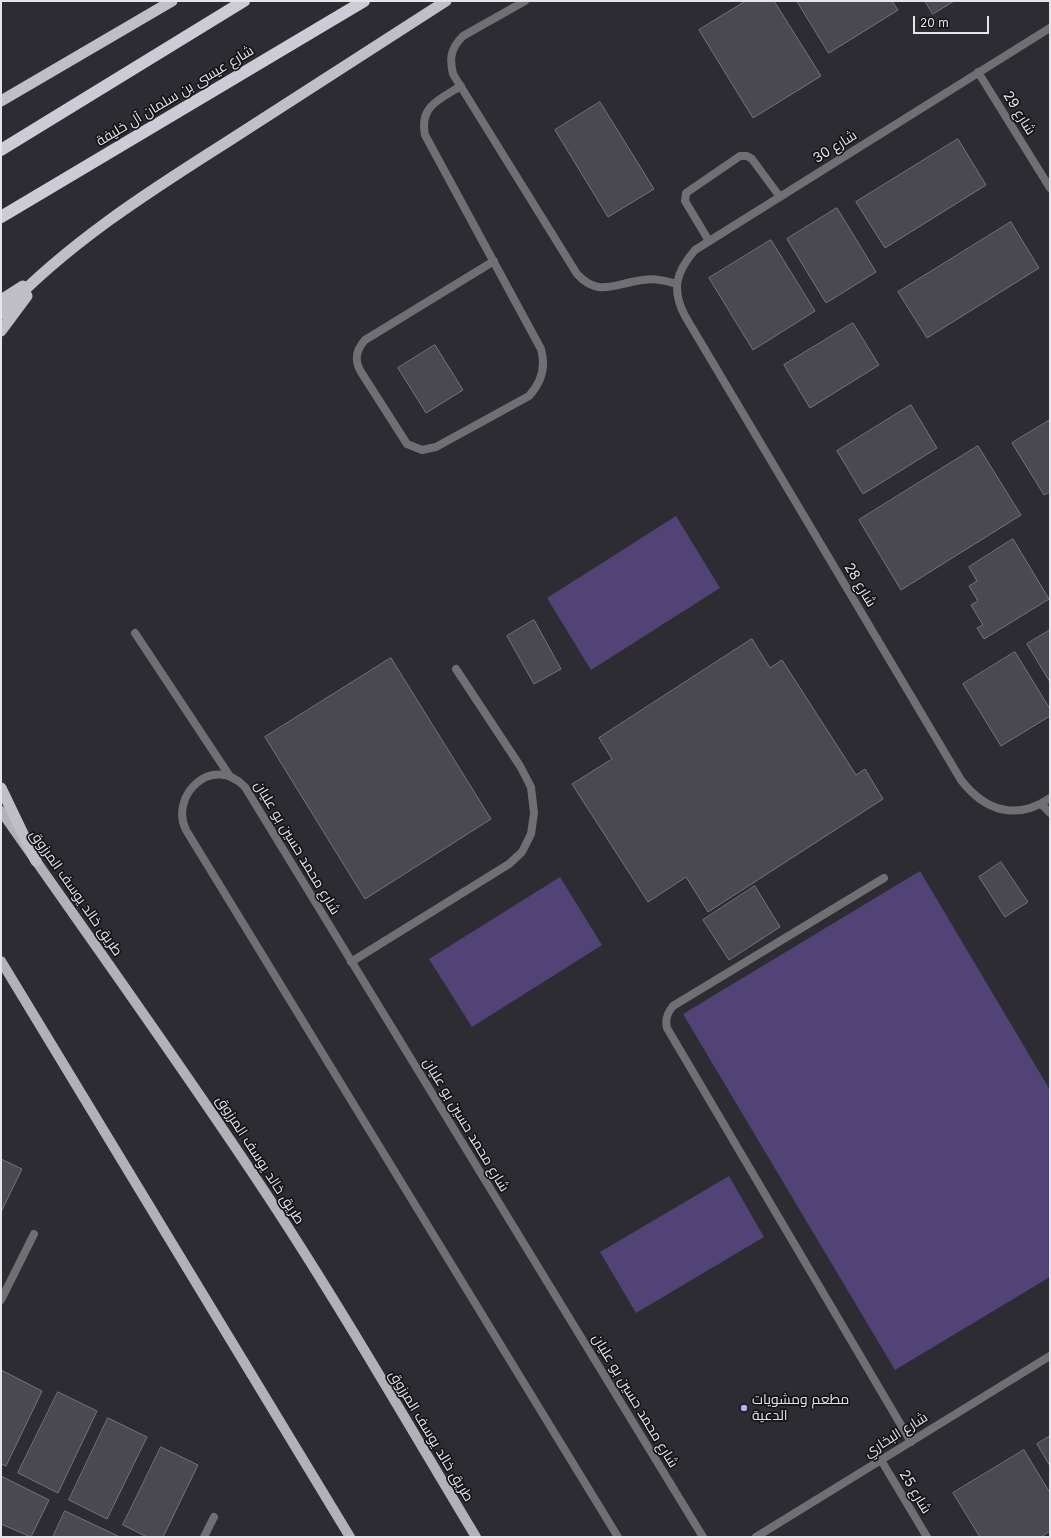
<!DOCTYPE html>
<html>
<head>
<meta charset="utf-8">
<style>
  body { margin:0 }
  #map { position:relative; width:1051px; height:1538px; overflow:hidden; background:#2d2c33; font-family:Inter,sans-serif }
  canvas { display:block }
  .frame { position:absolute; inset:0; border:2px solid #e5e4e9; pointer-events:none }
  .scale { position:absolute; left:913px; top:16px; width:76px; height:18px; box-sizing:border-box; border:2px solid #e5e4e9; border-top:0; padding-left:5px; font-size:12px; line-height:14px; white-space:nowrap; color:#e5e4e9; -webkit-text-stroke:3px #151518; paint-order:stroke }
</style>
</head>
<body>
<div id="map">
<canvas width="1051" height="1538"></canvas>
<div class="frame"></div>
<div class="scale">20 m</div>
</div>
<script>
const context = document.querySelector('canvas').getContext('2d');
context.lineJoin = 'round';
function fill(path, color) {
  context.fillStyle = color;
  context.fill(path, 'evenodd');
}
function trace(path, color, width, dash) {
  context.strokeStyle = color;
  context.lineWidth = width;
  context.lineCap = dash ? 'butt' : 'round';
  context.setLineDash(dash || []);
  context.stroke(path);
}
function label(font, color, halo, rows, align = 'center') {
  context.font = font + ' Inter,Cairo,sans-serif';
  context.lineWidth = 3.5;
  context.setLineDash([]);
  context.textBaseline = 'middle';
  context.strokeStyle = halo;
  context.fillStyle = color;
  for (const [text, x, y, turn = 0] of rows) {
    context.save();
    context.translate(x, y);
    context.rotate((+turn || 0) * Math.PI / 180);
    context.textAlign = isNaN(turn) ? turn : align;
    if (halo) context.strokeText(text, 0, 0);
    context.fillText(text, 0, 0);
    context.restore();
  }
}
const green = new Path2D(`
  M676,516L720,588L591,670L547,598Z
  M920,871L1050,1090V1277L895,1370L683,1014Z
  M560,877L602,945L472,1027L429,959Z
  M729,1176L764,1237L636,1313L600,1252Z`);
const building = new Path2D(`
  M746,1H774L821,76L753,118L699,30Z
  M797,1H892L898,10L829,53Z
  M925,1H954L933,14Z
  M600,102L654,189L608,217L555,130Z
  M958,139L986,185L885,248L856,202Z
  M837,208L876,272L826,303L787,239Z
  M1011,222L1039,268L927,338L898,292Z
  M771,240L815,311L753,350L709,278Z
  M853,323L879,365L810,408L784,365Z
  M435,345L463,390L426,413L398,368Z
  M911,405L937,448L863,494L837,451Z
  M1050,420V492L1044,495L1012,443Z
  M978,446L1021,515L901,590L859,520Z
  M1013,539L1049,599L984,639L977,628L983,625L971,605L978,601L969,586L977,581L969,567Z
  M534,620L561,669L534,684L507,636Z
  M1050,630V682L1027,644Z
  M752,639L770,668L782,660L856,775L865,769L883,799L708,912L686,877L648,902L572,784L612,759L599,738Z
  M1015,652L1050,709V716L1001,746L963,684Z
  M391,658L491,819L365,899L265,737Z
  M1001,862L1028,902L1005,917L979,877Z
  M755,886L780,927L729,960L703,920Z
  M1,1159L22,1169L1,1212Z
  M1,1370L42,1391L6,1466L1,1464Z
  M58,1392L97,1411L58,1493L18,1473Z
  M108,1418L147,1437L107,1519L69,1500Z
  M1050,1436V1466L1037,1444Z
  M161,1447L198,1465L163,1537H147L123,1525Z
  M1024,1450L1050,1493V1531L1041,1537H980L953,1493Z
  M1,1476L49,1500L31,1537L1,1524Z
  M65,1511L120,1537H53Z`);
const service = new Path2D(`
  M525,1L463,36C451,48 449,58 453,74L577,274C599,298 616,283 643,280C655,278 666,281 677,284
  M461,86C440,99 419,106 425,135L541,349C546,367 542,382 529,396L436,447L422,450L407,444L361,372C354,360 356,350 365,340L494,261
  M709,241L685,201L686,193L740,156H747L752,159L780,197
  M135,633L229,775
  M1041,804L1050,813
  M884,878L673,1006C667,1013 665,1019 667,1028L911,1442
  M351,962L509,864L522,852L531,834L534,813L531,787L520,766L456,669`);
const minor = new Path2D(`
  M1050,28L695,250C676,272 671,289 685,316L961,780C985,811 1016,821 1050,798
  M978,72L1050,188
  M1,1300L34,1234
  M881,1460L927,1537
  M204,1537L214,1517
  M618,1537L186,830C169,796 212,753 245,787L703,1537
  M756,1537L1050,1356`);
const primary = new Path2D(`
  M1,811C91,940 183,1067 269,1198C342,1309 408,1424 476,1537
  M1,961L350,1537`);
const trunk = new Path2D(`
  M1,101L172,1
  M1,300L23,286
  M1,314C65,245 148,192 227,142C300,95 373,48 446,1
  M1,331L27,296
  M1,788L36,861`);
const motorway = new Path2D(`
  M1,150L244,1
  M1,217L364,1`);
const markers = [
  [744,1408,4,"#bcaaf5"]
];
const streetNames = [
  ["شارع عيسى بن سلمان آل خليفة",175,96,-31],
  ["شارع 29",1019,113,58],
  ["شارع 30",835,147,-32],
  ["شارع 28",860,585,59],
  ["شارع محمد حسين بو عليان",297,848,59],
  ["طريق خالد يوسف المرزوق",76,893,55],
  ["شارع محمد حسين بو عليان",466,1125,59],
  ["طريق خالد يوسف المرزوق",260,1160,57],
  ["شارع محمد حسين بو عليان",635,1401,59],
  ["شارع البخاري",896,1435,-32],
  ["طريق خالد يوسف المرزوق",431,1436,59],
  ["شارع 25",915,1492,59]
];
const poiNames = [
  ["مطعم ومشويات",752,1400],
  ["الدعية",752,1416]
];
fill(green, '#514375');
fill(building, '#4a4850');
trace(building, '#75737c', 1);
trace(service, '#706f73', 8);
trace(minor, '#706f73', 8);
trace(primary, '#b2b1b9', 10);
trace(trunk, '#c0bec7', 11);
trace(motorway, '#cdcbd5', 12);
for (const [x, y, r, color] of markers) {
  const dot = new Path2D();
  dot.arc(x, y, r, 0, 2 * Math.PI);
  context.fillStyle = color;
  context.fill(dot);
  trace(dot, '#151518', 1.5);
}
label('14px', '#e5e4e9', '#151518', streetNames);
label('14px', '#e5e4e9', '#151518', poiNames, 'left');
</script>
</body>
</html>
